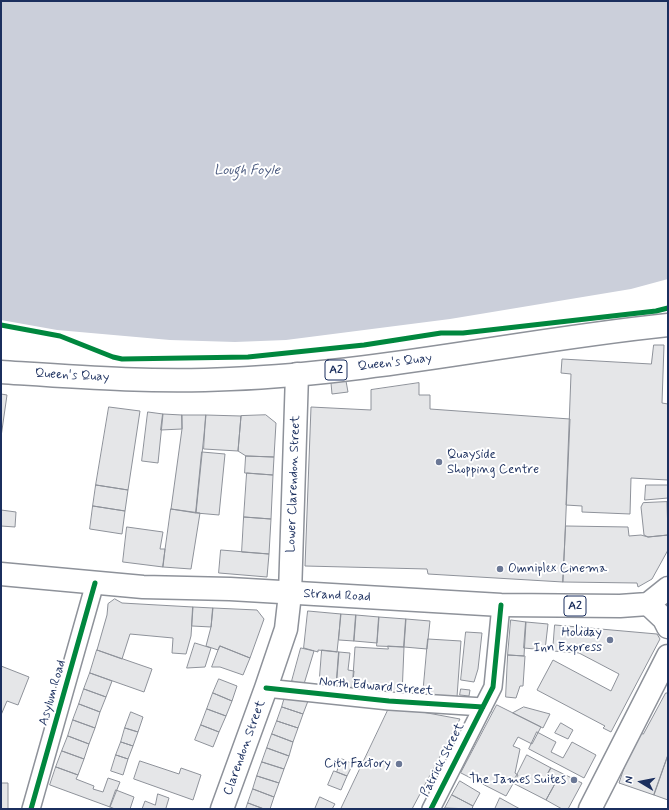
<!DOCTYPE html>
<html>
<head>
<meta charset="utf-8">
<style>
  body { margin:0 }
  #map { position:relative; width:669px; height:810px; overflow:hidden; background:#fff; font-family:Mynerve,sans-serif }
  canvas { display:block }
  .frame { position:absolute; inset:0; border:2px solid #1b2f5e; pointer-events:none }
  .north { position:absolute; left:621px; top:762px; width:40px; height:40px; -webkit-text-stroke:3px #fff; paint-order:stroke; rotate:280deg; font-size:11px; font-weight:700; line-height:16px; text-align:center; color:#1b2f5e }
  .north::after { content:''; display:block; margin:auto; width:14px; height:18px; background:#1b2f5e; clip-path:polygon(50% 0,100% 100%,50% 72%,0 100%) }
</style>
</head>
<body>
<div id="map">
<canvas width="669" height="810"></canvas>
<div class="frame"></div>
<div class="north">N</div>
</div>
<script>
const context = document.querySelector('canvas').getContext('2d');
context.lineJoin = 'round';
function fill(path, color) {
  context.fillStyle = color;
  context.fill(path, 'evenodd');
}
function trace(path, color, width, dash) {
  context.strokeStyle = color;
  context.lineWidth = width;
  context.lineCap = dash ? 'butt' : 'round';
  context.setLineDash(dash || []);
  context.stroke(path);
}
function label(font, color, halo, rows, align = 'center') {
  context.font = font + ' Mynerve,sans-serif';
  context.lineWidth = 4;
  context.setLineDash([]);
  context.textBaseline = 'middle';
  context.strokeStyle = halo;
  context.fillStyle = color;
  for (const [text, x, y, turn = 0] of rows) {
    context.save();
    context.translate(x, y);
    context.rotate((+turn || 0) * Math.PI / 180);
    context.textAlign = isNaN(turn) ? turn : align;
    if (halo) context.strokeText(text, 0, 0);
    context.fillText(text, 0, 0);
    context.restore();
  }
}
const water = new Path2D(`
  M1,1H668V279L631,289L450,319L286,340L235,342L170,340L57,330L1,320Z`);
const building = new Path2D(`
  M654,345H664L662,403L668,404V480L631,478L630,514L582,512V506L566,505L571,374L561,373L562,359L651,364Z
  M346,381L348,392L332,394L331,383Z
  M419,383V395H430V409L570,419L563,582L428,574L427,569L305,566L311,407L371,410V390Z
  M1,394L7,395L1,437Z
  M109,407L140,411L128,490L96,485Z
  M148,412L163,414L158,463L142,461Z
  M163,414L182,415V429L161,430Z
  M182,415H206L196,513L171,509L182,429Z
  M206,415L241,416L238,451L204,449Z
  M266,415L276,423L274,457L246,456L238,451L241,416Z
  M202,452L225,454L219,515L196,513Z
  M246,456L274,457L273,475L245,473Z
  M247,473L273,475L271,519L244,517Z
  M96,485L128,490L125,511L93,506Z
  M646,485H668V498L645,500Z
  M667,502L668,535L648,537L644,535L641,507L643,503Z
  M93,506L125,511L122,534L90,529Z
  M171,509L200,513L191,569L163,567Z
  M1,510L16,512L15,527L1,526Z
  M244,517L271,519L269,554L242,552Z
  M566,526L628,527L629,536L641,535L648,537L668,535V550L652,579L638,587L637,583L563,582Z
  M127,527L163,532L160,549H165L163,567L123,562Z
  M221,550L269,554L267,577L219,573Z
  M115,599L122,603L193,607L191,636L186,654L172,653L173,638L130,634L122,659L97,650L107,615L108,604Z
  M193,607L213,608L211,627L192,626Z
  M213,608L257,610L264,619L250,658L220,646L218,650L206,646L211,627Z
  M308,611L341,614L337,652L318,650V652L304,648Z
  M341,614L356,615L354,641L339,640Z
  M356,615L379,617L377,643L354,641Z
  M379,617L406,619L404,647L377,646Z
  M406,619L430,621L427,649L404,647Z
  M511,620L526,622L524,656L508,655Z
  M526,622L548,624L545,650L524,648Z
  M555,625L657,634L660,639L611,732L603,728L605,726L537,690L553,660L611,691L619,674L579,653L553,651Z
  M466,632L482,633L478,669L474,682L461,680Z
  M428,639L461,641L457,697L423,695Z
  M195,643L211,648L205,667L187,668Z
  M220,646L250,658L243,675L220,667H212Z
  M388,646L404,647L402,695L352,691L355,647L388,649Z
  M301,648L314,651L304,684L292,681Z
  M97,650L152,669L144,692L90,673Z
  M322,650L339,652L336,690L319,689Z
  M339,652L350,653L348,670L354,671L352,691L336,690Z
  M508,655L525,656L523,686H520L516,698L506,697Z
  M1,666L29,677L18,705L7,701L1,715Z
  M90,673L112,681L106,697L84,689Z
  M219,679L237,686L232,701L213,693Z
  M84,689L106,697L100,712L79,704Z
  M461,689L470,690L469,696L460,695Z
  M213,693L232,701L226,716L207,709Z
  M286,693L308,701L303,714L282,707Z
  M666,693H668V755L654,795L619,783L636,732L643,734Z
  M79,704L100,712L95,728L73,720Z
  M497,705L541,727L532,744L518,737L513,746L520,749L515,773L518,775L506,796L461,773Z
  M390,706L460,719L412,809H341Z
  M282,707L303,714L298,728L277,721Z
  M524,707L550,714L543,728L513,713Z
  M207,709L226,716L219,732L201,725Z
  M131,712L143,717L138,732L125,728Z
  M73,720L95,728L89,744L68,736Z
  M277,721L298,728L293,742L272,734Z
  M561,723L573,730L568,739L555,733Z
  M201,725L219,732L213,747L195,740Z
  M125,728L138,732L133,746L121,742Z
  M537,732L556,742L551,752L563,758L572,742L596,755L584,778L529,749Z
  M272,734L293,742L289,756L267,748Z
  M68,736L89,744L84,759L62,751Z
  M121,742L133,746L128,759L116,755Z
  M267,748L289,756L284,769L262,762Z
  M62,751L84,759L78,775L56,767Z
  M116,755L128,759L123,775L111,771Z
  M527,755L551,768L547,775L557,780L546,800L513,783Z
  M668,755V800L654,795Z
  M342,759L353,764L347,776L337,772Z
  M140,761L179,774L181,768L201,775L193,800L134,779Z
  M262,762L284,769L279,783L257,776Z
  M56,767L78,775L76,779L94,786L93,789L103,792L108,778L120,782L110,807L50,785Z
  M551,768L582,783L568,809H562L546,800L557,780L547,775Z
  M334,771L347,776L341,790L328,785Z
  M257,776L279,783L274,797L253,789Z
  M460,781L480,793L473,806L452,795Z
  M1,783H8V809H1Z
  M253,789L274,797L270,809H264L248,803Z
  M116,790L134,797L130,809H115L110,807Z
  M158,794L169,798L166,808L167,809H142L145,801L155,805Z
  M452,795L473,806L472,809L445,808Z
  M320,797L335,804L332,809H315Z
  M500,798L520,809H495Z
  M248,803L264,809H246Z`);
const street = new Path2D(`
  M266,688L389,701L483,707
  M31,809L95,583
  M431,809L493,687L501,605`);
const secondary = new Path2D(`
  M648,604L664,619L668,627
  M222,809L266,688L286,629L290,594L297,374
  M590,809L668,656`);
const primary = new Path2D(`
  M1,574L143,587L230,589L501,605L620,606L648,604L668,588`);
const highway = new Path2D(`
  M1,372C77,377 154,383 230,379C378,373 522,340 668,325`);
const cycleway = new Path2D(`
  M1,325L60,336L113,357L122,359L248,357L364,345L441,333H463L656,311L668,308
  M266,688L389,701L483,707
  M31,809L95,583
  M431,809L493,687L501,605`);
const markers = [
  [439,462,4,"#6b7896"],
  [500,569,4,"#6b7896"],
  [610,640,4,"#6b7896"],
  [399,764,4,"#6b7896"],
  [574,780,4,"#6b7896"]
];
const shields = [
  [336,370,22],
  [575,606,22]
];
const shieldNames = [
  ["A2",336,370],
  ["A2",575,606]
];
const streetNames = [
  ["Queen's Quay",395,363,-7],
  ["Queen's Quay",72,376,3],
  ["Lower Clarendon Street",294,484,-88],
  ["Strand Road",337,596,3],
  ["North Edward Street",376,687,5],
  ["Asylum Road",53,693,-74],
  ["Clarendon Street",245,748,-70],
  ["Patrick Street",443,760,-63]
];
const poiNames = [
  ["Quayside",447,455,"left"],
  ["Shopping Centre",447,470,"left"],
  ["Omniplex Cinema",508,569,"left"],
  ["Holiday",602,633],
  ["Inn Express",602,648],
  ["City Factory",391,764],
  ["The James Suites",566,780]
];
const waterNames = [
  ["Lough Foyle",247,171]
];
fill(water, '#cbcfda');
fill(building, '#e5e6e8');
trace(building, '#8e929a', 1);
trace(street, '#8e929a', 20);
trace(secondary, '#8e929a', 25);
trace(primary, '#8e929a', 25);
trace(highway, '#8e929a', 25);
trace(street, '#fff', 17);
trace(secondary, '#fff', 22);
trace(primary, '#fff', 22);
trace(highway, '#fff', 22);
trace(cycleway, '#00873e', 5);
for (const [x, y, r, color] of markers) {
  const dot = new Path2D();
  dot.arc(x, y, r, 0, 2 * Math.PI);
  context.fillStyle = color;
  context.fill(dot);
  trace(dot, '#fff', 1.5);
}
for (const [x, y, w] of shields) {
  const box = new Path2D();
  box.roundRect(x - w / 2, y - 10, w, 20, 3);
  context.fillStyle = '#fff';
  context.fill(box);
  trace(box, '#1b2f5e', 1);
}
label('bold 12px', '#1b2f5e', null, shieldNames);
label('13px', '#1b2f5e', '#fff', streetNames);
label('13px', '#1b2f5e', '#fff', poiNames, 'right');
label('italic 14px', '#49597e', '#fff', waterNames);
</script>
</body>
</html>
